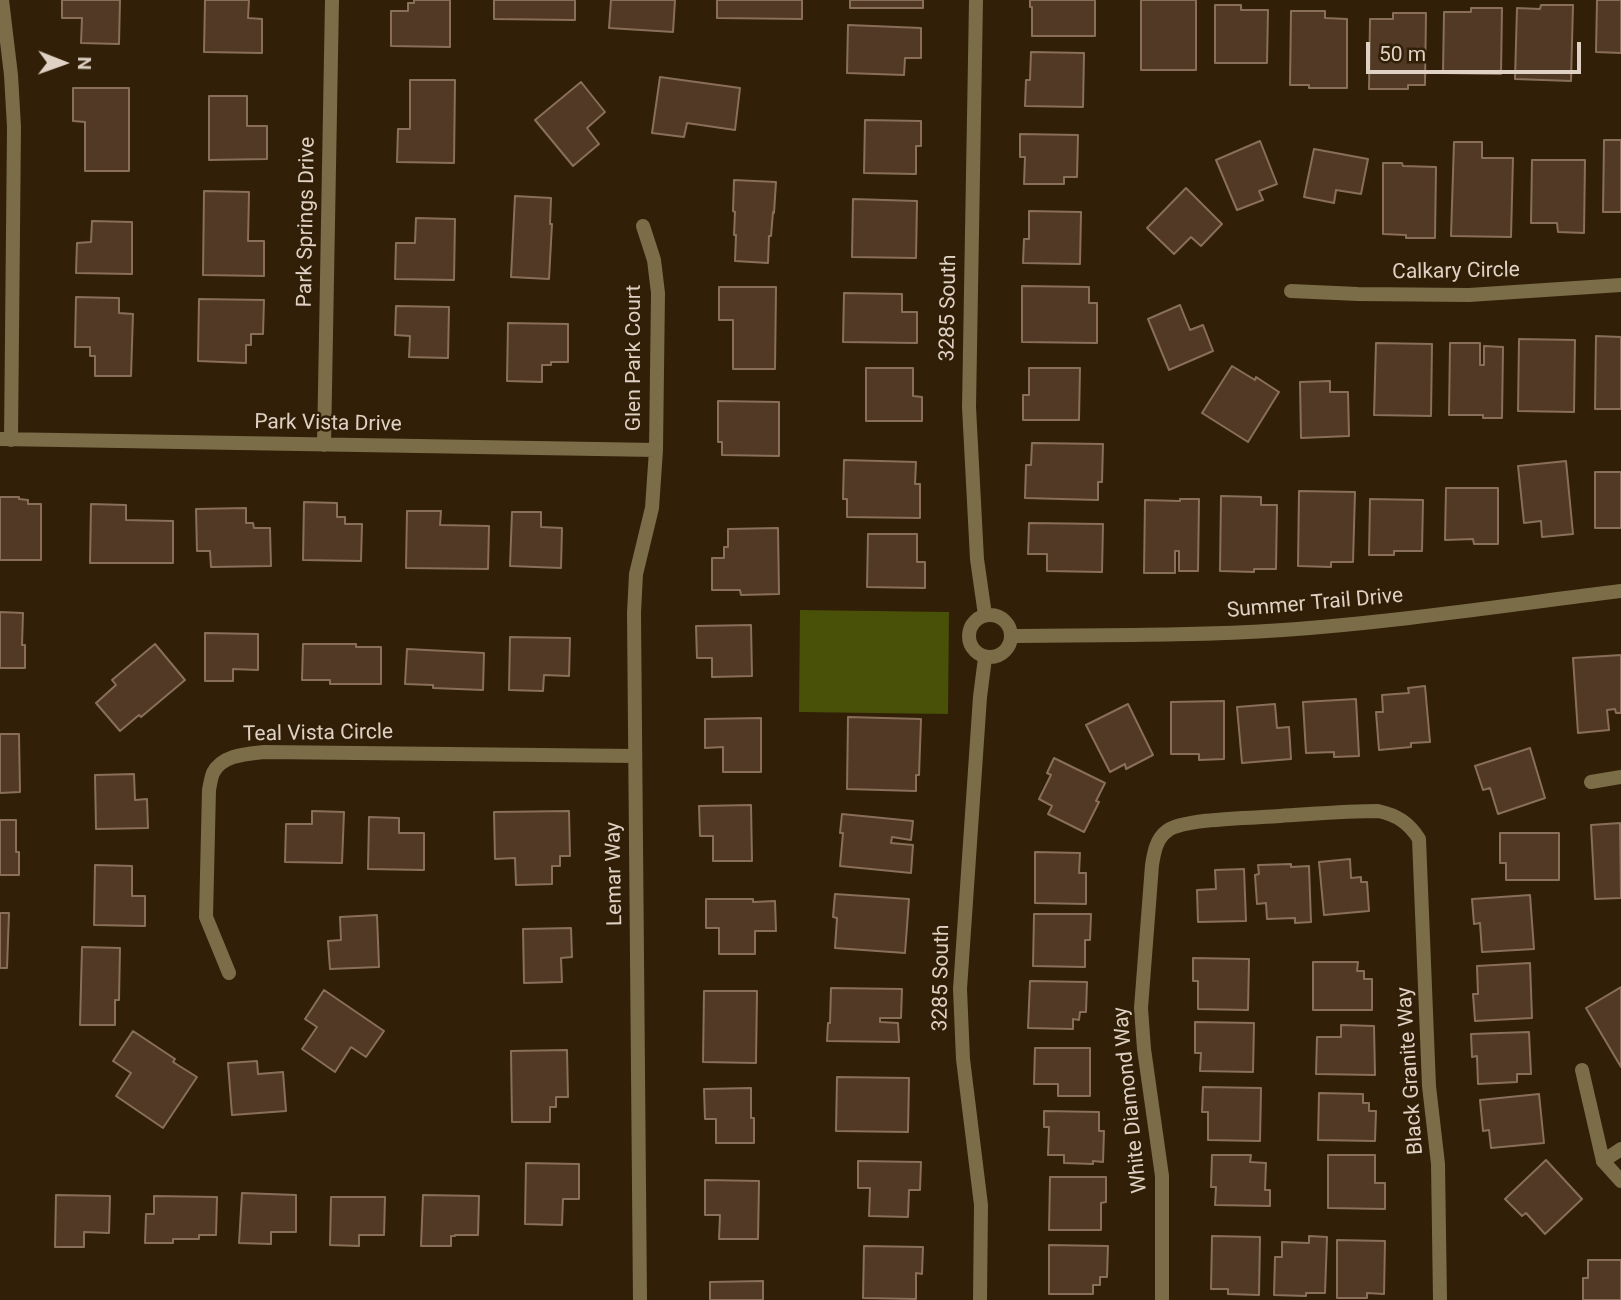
<!DOCTYPE html>
<html>
<head>
<meta charset="utf-8">
<style>
  body { margin:0 }
  #map { position:relative; width:1621px; height:1300px; overflow:hidden; background:#311f07; font-family:Roboto,sans-serif }
  canvas { display:block }
  .north { position:absolute; left:28px; top:28px; width:70px; height:70px; -webkit-text-stroke:5px #311f07; paint-order:stroke; rotate:91deg; font-size:19px; font-weight:700; line-height:28px; text-align:center; color:#dfd2c5 }
  .north::after { content:''; display:block; margin:auto; width:24px; height:32px; background:#dfd2c5; clip-path:polygon(50% 0,100% 100%,50% 72%,0 100%) }
  .scale { position:absolute; left:1366px; top:42px; width:215px; height:32px; box-sizing:border-box; border:4px solid #dfd2c5; border-top:0; padding-left:9px; font-size:21px; line-height:24px; white-space:nowrap; color:#dfd2c5; -webkit-text-stroke:5px #311f07; paint-order:stroke }
</style>
</head>
<body>
<div id="map">
<canvas width="1621" height="1300"></canvas>
<div class="north">N</div>
<div class="scale">50 m</div>
</div>
<script>
const context = document.querySelector('canvas').getContext('2d');
context.lineJoin = 'round';
function fill(path, color) {
  context.fillStyle = color;
  context.fill(path, 'evenodd');
}
function trace(path, color, width, dash) {
  context.strokeStyle = color;
  context.lineWidth = width;
  context.lineCap = dash ? 'butt' : 'round';
  context.setLineDash(dash || []);
  context.stroke(path);
}
function label(font, color, halo, rows, align = 'center') {
  context.font = font + ' Roboto,sans-serif';
  context.lineWidth = 5;
  context.setLineDash([]);
  context.textBaseline = 'middle';
  context.strokeStyle = halo;
  context.fillStyle = color;
  for (const [text, x, y, turn = 0] of rows) {
    context.save();
    context.translate(x, y);
    context.rotate((+turn || 0) * Math.PI / 180);
    context.textAlign = isNaN(turn) ? turn : align;
    if (halo) context.strokeText(text, 0, 0);
    context.fillText(text, 0, 0);
    context.restore();
  }
}
const green = new Path2D(`
  M800,610L949,612L948,714L799,712Z`);
const building = new Path2D(`
  M62,0H120L119,44L81,43L82,18H62Z
  M205,0H249L248,18L262,19V53L204,52Z
  M414,0H450V47L391,46V11H408V3H414Z
  M494,0H575V20L494,19Z
  M611,0H675L673,32L609,28Z
  M717,0H802V19L717,18Z
  M850,0H923V8H850Z
  M1030,0H1095V36H1032V7H1030Z
  M1141,0H1196V70H1141Z
  M1597,0H1621V53L1596,52Z
  M1215,5H1241V10H1268L1267,63H1215Z
  M1541,5H1573L1571,81L1515,79L1517,8L1540,9Z
  M1471,8H1502L1501,74L1443,73L1444,12H1471Z
  M1291,11H1325V18L1347,19V88H1309V85H1290Z
  M1393,13H1426L1425,85H1408V89H1369L1370,19H1393Z
  M848,25L921,28V58H905L904,75L847,73Z
  M1031,52L1084,53L1083,107L1025,106L1026,80H1030Z
  M660,77L740,88L735,130L687,123L684,137L652,133Z
  M410,80H455L454,163L397,162L398,129H410Z
  M581,82L605,112L587,128L599,144L573,166L535,120Z
  M73,88H129V171H85V122L73,121Z
  M209,96H247V126H267V159L209,160Z
  M865,120L921,121V146H916V174L864,173Z
  M1020,134L1078,135L1077,177H1064V184H1024L1025,157H1020Z
  M1604,140H1621V212H1603Z
  M1260,141L1277,184L1259,191L1263,200L1237,210L1216,160Z
  M1454,142H1482V158H1513L1511,237L1451,236Z
  M1314,149L1368,159L1361,194L1336,190L1334,203L1304,197Z
  M1532,160H1585L1584,233L1558,232L1557,223H1531Z
  M1383,163H1402L1403,166L1436,167L1435,238H1406V235L1383,234Z
  M734,180L776,182L774,213L773,212L771,236H769L768,263L735,261L736,235H734L735,212L733,211Z
  M1186,188L1222,224L1201,246L1191,237L1174,254L1147,228Z
  M204,191L249,192L248,241H264V276L203,275Z
  M515,196L551,198L550,224H552L549,279L511,277Z
  M853,199L917,201L916,258L852,257Z
  M1029,211L1081,212L1080,264L1023,263L1024,239H1029Z
  M416,218L455,219L454,280L395,279L396,243H415Z
  M92,221L132,222V274L76,273L77,243L91,242Z
  M1022,286L1089,287V303H1097V343L1022,342Z
  M719,287H776L775,369H733V320H719Z
  M844,293L902,294V312H917V343L843,342Z
  M76,297L119,298V313L133,314L131,376H95V356H90V347H75Z
  M199,299L264,300L263,334H251V345H246V363L198,361Z
  M1180,305L1190,330L1203,325L1213,351L1169,370L1148,319Z
  M396,306L449,307L448,358L409,357L410,336L395,335Z
  M508,323L568,324V362H551V365H542V382L507,381Z
  M1596,336L1621,337V409H1595Z
  M1519,339L1575,340L1574,412L1518,411Z
  M1376,343L1432,344L1431,416L1374,415Z
  M1450,343H1480V365H1484V346L1503,347L1502,418H1483V415H1449Z
  M1232,366L1255,380L1256,377L1279,392L1248,442L1202,413Z
  M866,368H913V396L922,397V421H866Z
  M1029,368H1080L1079,420H1023V395H1029Z
  M1330,381V392H1348L1349,436L1301,438L1300,382Z
  M718,401L779,402V456L722,455V442H718Z
  M1032,443L1103,444L1102,482H1098V500L1025,498L1026,465H1031Z
  M844,460L916,462L915,484H920V518L847,517V499H843Z
  M1566,461L1573,534L1542,537L1541,521L1524,523L1518,466Z
  M1595,472H1621V528H1595Z
  M1446,488H1498V544H1474L1473,539L1445,540Z
  M1299,491L1355,492L1353,562H1331V567L1298,566Z
  M1221,496L1261,497V505H1277L1276,569H1254V572L1220,571Z
  M0,497H19V499L28,500V504H41V560H0Z
  M1180,499H1199L1198,571H1179V551H1175V573H1144L1145,500L1180,501Z
  M1370,499L1423,500L1422,551H1394V555H1369Z
  M304,502L337,503V517H345V524H362L361,561L303,560Z
  M91,504L126,505V520L173,521V563H90Z
  M246,508V523H253L254,528H270L271,566L211,567L210,551H197L196,509Z
  M407,511H441L440,525L489,526L488,569L406,568Z
  M512,512H541V527L562,528L561,568L510,566Z
  M1029,523L1103,524L1102,572L1047,571V554H1028Z
  M778,528L779,594L741,595L740,590H712V558H724V547H728V529Z
  M868,534H917V562H925V588L867,587Z
  M0,612L23,613L22,645H25V668H0Z
  M751,625L752,676L712,677V658H697L696,626Z
  M205,633L258,634V670L233,669V681H205Z
  M510,637L570,638L569,676L544,675L543,691L509,690Z
  M155,644L185,680L141,717L139,715L120,731L96,703L116,685L112,680Z
  M303,644H356V647H381V684H330V680H302Z
  M407,649L484,653L483,690L433,688V685L405,684Z
  M1621,655V713H1616L1615,709L1607,710L1609,730L1578,733L1573,658Z
  M1425,686L1430,742L1411,743V747L1379,750L1376,712H1383L1382,695L1409,693L1408,688Z
  M1356,699L1359,756L1334,757V752L1306,753L1303,702Z
  M1224,701V759L1199,760V754H1171V702Z
  M1128,704L1153,755L1126,769L1125,764L1110,772L1086,725Z
  M1275,704L1277,728L1289,727L1291,759L1242,763L1237,707Z
  M848,717L921,719L919,775H916V791L847,789Z
  M761,718V772H723V747L705,748V719Z
  M0,734H19L20,792L0,793Z
  M1530,748L1545,798L1498,814L1490,788L1483,790L1475,766Z
  M1054,758L1105,783L1096,801L1099,802L1084,832L1048,814L1052,806L1039,799L1051,775L1047,773Z
  M134,774L135,800L147,799L148,828L96,829L95,775Z
  M751,805L752,861H713V836H700L699,806Z
  M312,811L344,812L342,863L285,862L286,824H312Z
  M569,811L570,856H560V866H552V884L516,885L515,858L495,859L494,812Z
  M842,814L913,821L911,840L892,837L891,843L913,845L911,873L840,866L843,833H840Z
  M369,817L399,818V833H424V870L368,869Z
  M0,820H16V852H19V875H0Z
  M1620,823L1621,898L1595,899L1591,825Z
  M1500,833H1559V880H1506V863H1500Z
  M1035,852L1080,853L1079,873H1086V904L1035,903Z
  M1350,859L1351,878L1361,877V882H1367L1369,911L1324,915L1319,862Z
  M1291,864V867L1309,866L1311,922L1295,923V918L1267,919L1266,903L1257,904L1255,875L1259,874L1258,865Z
  M95,865L132,866V896H145V926L94,925Z
  M1244,869L1246,921L1198,922L1197,890L1216,889L1215,870Z
  M835,894L909,899L905,953L835,948L837,918L833,917Z
  M1530,895L1534,949L1482,952L1480,923L1474,924L1472,899Z
  M706,899H753V902L775,901L776,931H755V954H719V928H706Z
  M0,913H9L7,968H0Z
  M1034,914H1091L1090,940H1085V967L1033,966Z
  M377,915L379,967L330,969L328,941L341,940L340,917Z
  M571,928L572,957L561,958L562,982L524,983L523,929Z
  M82,947L120,948L119,1000H115V1025H80Z
  M1193,958L1249,959L1248,1010L1198,1009V981H1193Z
  M1313,962H1358L1357,971H1364V979H1372V1010H1313Z
  M1530,963L1532,1018L1475,1021L1473,994H1478L1477,966Z
  M1030,981L1087,982L1086,1012H1080L1079,1020L1073,1019V1029L1028,1028Z
  M1621,987V1067L1586,1008Z
  M831,988L902,989L901,1018H880V1022L898,1023L899,1042L827,1041L828,1023H830Z
  M324,990L384,1031L366,1057L351,1047L335,1072L302,1049L317,1027L305,1019Z
  M704,991H757L756,1063L703,1062Z
  M1195,1022L1254,1023L1253,1072L1200,1071L1201,1053H1195Z
  M1341,1025L1374,1026L1375,1075L1316,1074L1317,1037H1341Z
  M133,1031L175,1059L173,1062L197,1077L163,1128L116,1096L131,1073L113,1061Z
  M1529,1032L1531,1074H1517V1082L1478,1084L1477,1056L1472,1057L1471,1034Z
  M1035,1048H1090V1096H1058V1084H1034Z
  M567,1050L568,1097H556V1107H550V1122H512L511,1051Z
  M257,1061L258,1074L283,1072L286,1111L232,1115L228,1063Z
  M837,1077L909,1078L908,1132L836,1131Z
  M1203,1087L1261,1088L1260,1141L1208,1140V1112H1202Z
  M751,1088V1118H754V1143H716V1119H705L704,1089Z
  M1319,1093L1363,1094V1103H1369V1111H1376L1375,1141L1318,1140Z
  M1539,1094L1544,1143L1491,1148L1489,1130L1483,1131L1480,1100Z
  M1044,1111L1099,1112V1131H1104L1103,1162L1093,1161V1164L1064,1163V1155H1048L1049,1127H1044Z
  M1212,1155H1251L1250,1162L1266,1163L1265,1190H1270V1206L1215,1205L1216,1187H1211Z
  M1328,1155H1375V1183H1385V1209L1328,1208Z
  M1546,1160L1582,1199L1545,1234L1526,1213L1522,1216L1505,1199Z
  M858,1161L921,1162L920,1190H909L908,1217L869,1216L870,1188H858Z
  M526,1163L579,1164V1199H563L562,1225L525,1224Z
  M1050,1177H1106V1202L1101,1203V1230H1049Z
  M705,1180L759,1181L758,1239H719L720,1215H705Z
  M242,1193L296,1195V1232H271V1244L239,1243Z
  M56,1195L110,1196L109,1233L84,1232V1247H55Z
  M423,1195L479,1196L478,1235H455V1236H451V1246H421Z
  M154,1196L217,1197L216,1235H199V1239H173V1243H145L146,1214H154Z
  M331,1197H385L384,1235H359V1246L330,1245Z
  M1212,1236L1260,1237L1259,1295L1228,1294V1289H1211Z
  M1309,1236L1327,1237L1325,1293H1306V1296L1274,1295L1275,1257H1282V1242L1309,1243Z
  M1337,1240L1385,1241L1384,1294L1367,1293V1298H1337Z
  M1049,1245L1108,1246L1107,1277H1100V1285H1093V1294H1049Z
  M864,1246L923,1247L922,1274L916,1273V1299L863,1298Z
  M1588,1260H1621V1300H1583V1278H1588Z
  M763,1281V1300H710V1282Z`);
const service = new Path2D(`
  M1582,1070L1603,1161L1621,1181`);
const minor = new Path2D(`
  M2,0L11,75L14,127L11,440
  M976,0L969,407L977,559L985,615
  M1291,291L1358,294L1469,295L1621,285
  M0,439L656,450
  M324,445L332,0
  M969 636a21 21 0 1 1 42 0a21 21 0 1 1-42 0Z
  M1011,636C1102,635 1192,636 1283,630C1396,622 1508,605 1621,591
  M1591,782L1621,777
  M229,973L206,917L209,790C210,785 211,778 213,773C222,755 246,754 264,752L635,756
  M1603,1161L1621,1149
  M640,1300L634,613L636,574L652,508L656,450L658,293L654,260L643,226
  M980,1300L981,1205L963,1059L960,989L980,697L985,658
  M1162,1300V1176L1144,1049L1141,1008L1152,865C1154,853 1156,839 1167,831C1183,818 1257,818 1280,816C1313,814 1346,811 1378,811C1397,815 1409,823 1419,839L1429,1086L1438,1164L1440,1300`);
const streetNames = [
  ["Park Springs Drive",307,222,-89],
  ["Calkary Circle",1456,272,-1],
  ["3285 South",949,308,-89],
  ["Glen Park Court",635,358,-90],
  ["Park Vista Drive",328,424,1],
  ["Summer Trail Drive",1315,604,-5],
  ["Teal Vista Circle",318,734,-1],
  ["Lemar Way",615,874,-91],
  ["3285 South",942,978,-89],
  ["Black Granite Way",1411,1071,-94],
  ["White Diamond Way",1131,1100,-96]
];
fill(green, '#495007');
fill(building, '#513925');
trace(building, '#896f5a', 2);
trace(service, '#7b6d47', 14);
trace(minor, '#7b6d47', 14);
label('21px', '#dfd2c5', '#311f07', streetNames);
</script>
</body>
</html>
